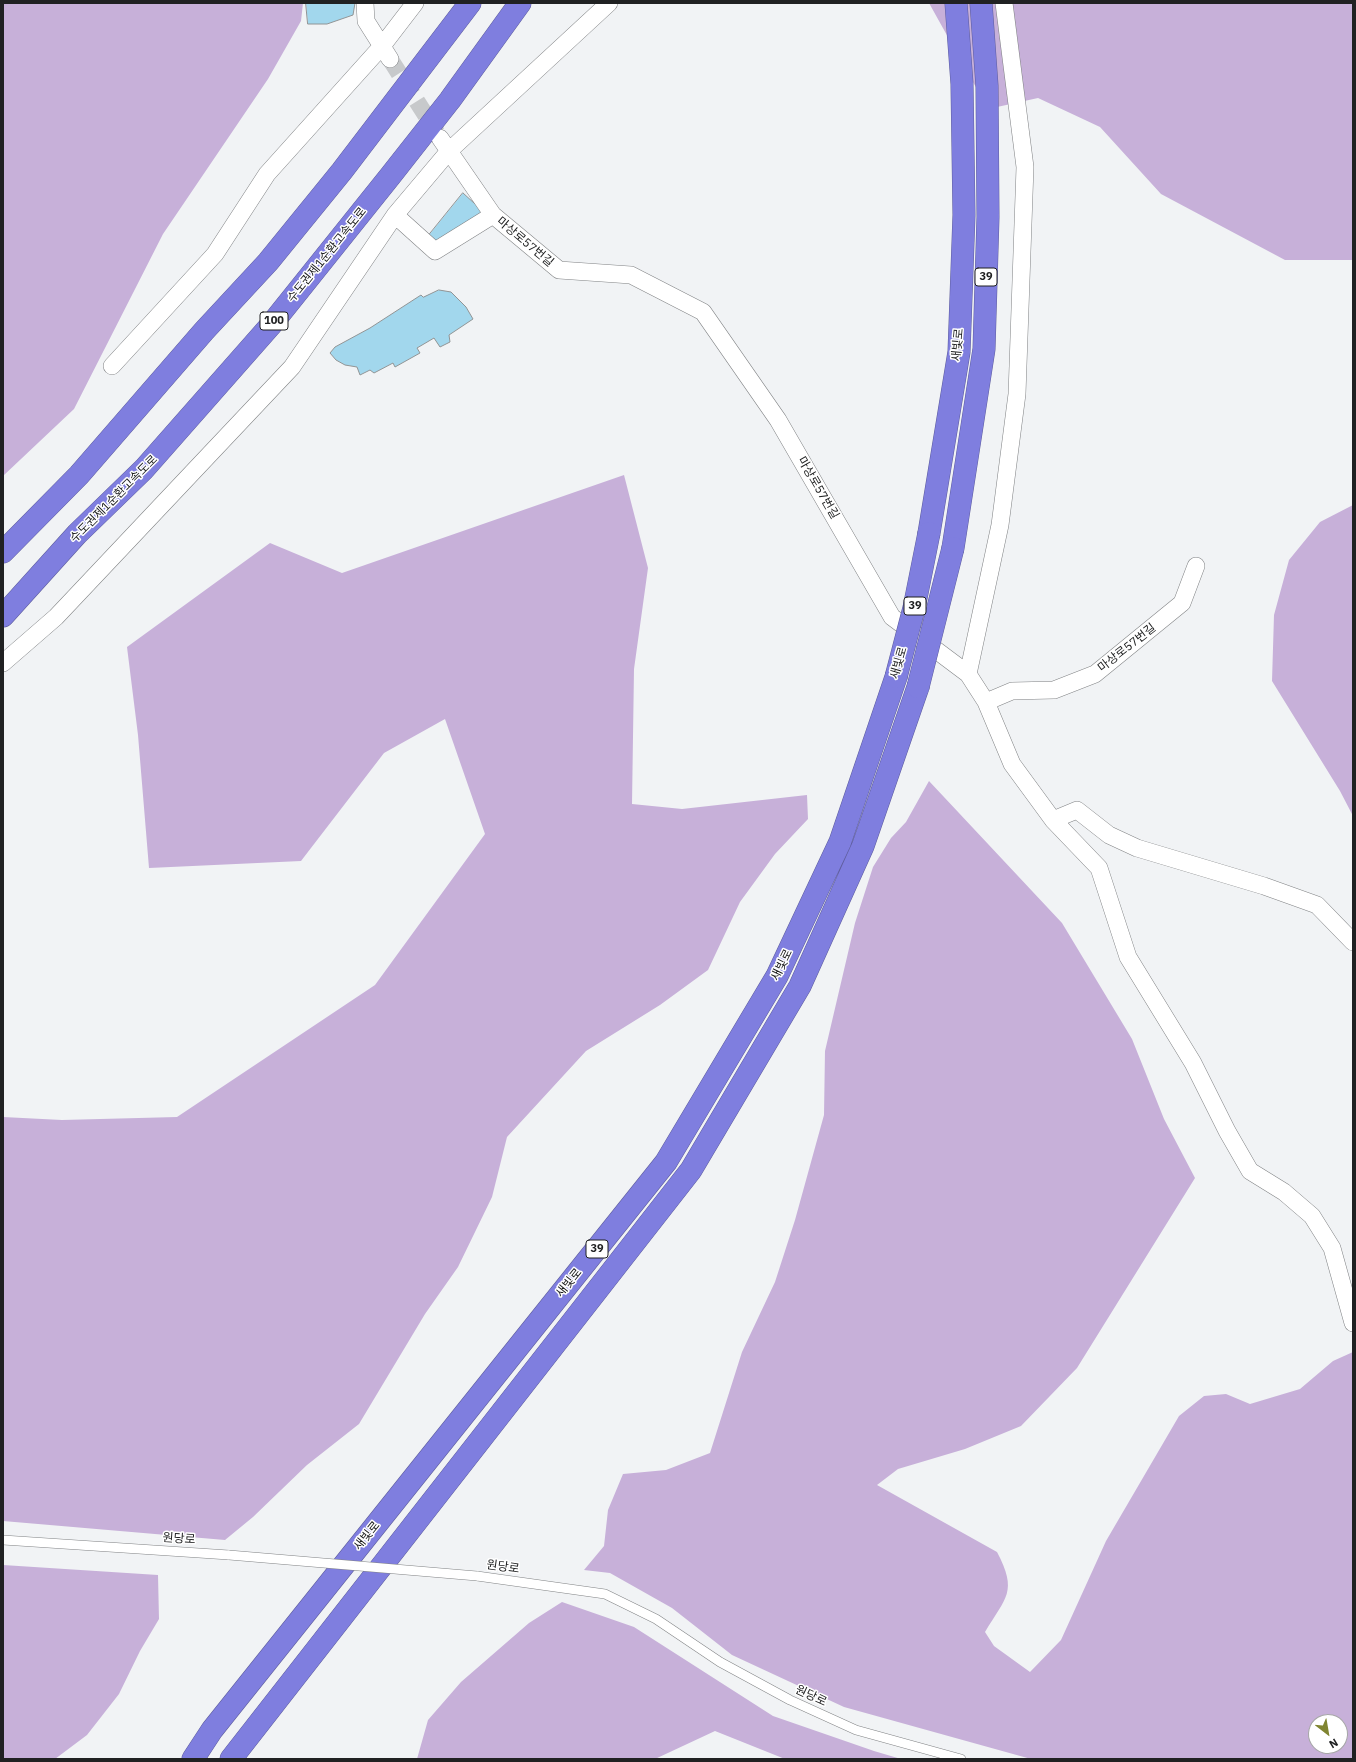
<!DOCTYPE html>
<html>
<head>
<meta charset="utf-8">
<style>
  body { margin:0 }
  #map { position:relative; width:1356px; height:1762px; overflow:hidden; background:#f1f3f5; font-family:"IBM Plex Sans",sans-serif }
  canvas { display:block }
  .frame { position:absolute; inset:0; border:4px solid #202122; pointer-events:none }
  .north { position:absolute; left:1308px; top:1714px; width:40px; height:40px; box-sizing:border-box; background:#fff; border:1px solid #a6a6a7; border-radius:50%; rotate:149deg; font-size:11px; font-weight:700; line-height:16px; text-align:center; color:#202122 }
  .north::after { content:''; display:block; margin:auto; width:14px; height:18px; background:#808531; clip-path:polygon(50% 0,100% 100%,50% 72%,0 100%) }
</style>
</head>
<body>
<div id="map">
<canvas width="1356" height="1762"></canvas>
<div class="frame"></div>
<div class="north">N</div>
</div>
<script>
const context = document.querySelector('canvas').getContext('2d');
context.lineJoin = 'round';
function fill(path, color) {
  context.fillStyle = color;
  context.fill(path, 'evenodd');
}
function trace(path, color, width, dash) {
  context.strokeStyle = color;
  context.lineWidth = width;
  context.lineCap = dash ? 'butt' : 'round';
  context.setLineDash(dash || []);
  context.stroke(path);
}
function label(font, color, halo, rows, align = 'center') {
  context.font = font + ' "IBM Plex Sans","Noto Sans KR",sans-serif';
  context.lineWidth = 3;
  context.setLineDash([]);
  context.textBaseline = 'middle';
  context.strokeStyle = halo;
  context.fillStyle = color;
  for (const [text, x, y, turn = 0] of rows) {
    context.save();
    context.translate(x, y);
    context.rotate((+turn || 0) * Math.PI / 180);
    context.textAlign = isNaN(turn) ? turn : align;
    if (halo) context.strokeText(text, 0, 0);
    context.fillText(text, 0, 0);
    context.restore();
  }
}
const forest = new Path2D(`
  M3,3H303L301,21L268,79L163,234L74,409L3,476Z
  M929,3H1353V260H1285L1161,194L1100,127L1038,98L988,109Z
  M624,475L648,568L634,669L632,804L682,809L807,795L808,819L775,854L740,902L708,970L660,1005L586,1051L507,1137L492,1197L458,1267L425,1314L359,1424L307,1465L253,1517L225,1540L3,1521V1117L62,1120L177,1117L375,985L485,834L445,719L384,753L301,861L149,868L138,735L127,647L270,543L342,573Z
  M1353,505V816L1340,791L1272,681L1274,615L1289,560L1320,522Z
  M929,781L1062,923L1132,1039L1164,1119L1195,1178L1077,1368L1021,1426L965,1449L898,1469L877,1485L997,1552C1018,1592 1006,1597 985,1632L994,1646L1030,1672L1061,1640L1106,1541L1179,1416L1204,1396L1226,1394L1250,1404L1300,1389L1333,1361L1353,1352V1759H1031L844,1707L732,1655L672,1608L610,1573L584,1570L604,1546L608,1510L623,1474L666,1470L710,1453L742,1352L775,1282L795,1220L824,1115L825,1051L855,923L873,867L891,838L906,822ZM1316,1722H1340V1746H1316Z
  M3,1565L158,1575L159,1619L140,1651L119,1694L87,1735L55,1759H3Z
  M562,1602L634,1627L773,1716L874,1751L901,1759H785L715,1731L655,1759H417L428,1720L461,1682L529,1623Z`);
const building = new Path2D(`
  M306,3H355L353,15L327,24H308Z
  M463,193L486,214L437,244L429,235Z
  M439,290L451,292L466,307L473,319L449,335L450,342L440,347L434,338L417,348L420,353L395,367L393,363L374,373L370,370L360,375L357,367L345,365L336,360L330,353L335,347L370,328L421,295L423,297Z`);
const streetTunnel = new Path2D(`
  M390,59L437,133`);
const lane = new Path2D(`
  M3,1540L229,1555
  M477,1576L605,1594L656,1619L720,1662L790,1700L856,1730L961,1759`);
const street = new Path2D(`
  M365,3L366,21L390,59
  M440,138L493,215L559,270L631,275L703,312L778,420L892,617L968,674L986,702L1012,764L1053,820L1099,868L1128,957L1193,1063L1227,1131L1250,1171L1284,1192L1312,1216L1332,1248L1353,1323
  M395,215L435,251L493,215
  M112,366L215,254L267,174L382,46L415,3
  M3,663L56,617L292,367L395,215L449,151L609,3
  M968,674L1000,525L1017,394L1025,167L1004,3
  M986,702L1012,691L1054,690L1095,674L1182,603L1196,566
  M1053,820L1077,810L1109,835L1137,848L1264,886L1317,905L1353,942`);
const highway = new Path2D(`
  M929,533L959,352L964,215L962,84L956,3
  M953,548L984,349L988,217L987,86L981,3
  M3,552L79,475L204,331L268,262L342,171L470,3
  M3,616L77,534L144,469L270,326L391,175L450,100L520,3
  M193,1759L212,1730L666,1162L777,976L840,842L896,677
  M231,1759L691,1170L800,986L863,846L918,687`);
const laneBridge = new Path2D(`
  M229,1555L477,1576`);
const highwayBridge = new Path2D(`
  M896,677L914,608L929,533
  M918,687L953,548`);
const shields = [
  [986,277,22],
  [274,321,28],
  [915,606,22],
  [597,1249,22]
];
const shieldNames = [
  ["39",986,277],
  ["100",274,321],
  ["39",915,606],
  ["39",597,1249]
];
const streetNames = [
  ["마상로57번길",525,242,40],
  ["수도권제1순환고속도로",327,255,-51],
  ["새빛로",958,345,-85],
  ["마상로57번길",818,488,60],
  ["수도권제1순환고속도로",114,499,-45],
  ["마상로57번길",1127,648,-38],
  ["새빛로",899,663,-74],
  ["새빛로",782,965,-64],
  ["새빛로",569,1283,-51],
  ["새빛로",367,1536,-51],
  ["원당로",179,1539,4],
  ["원당로",503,1567,8],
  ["원당로",811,1696,25]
];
fill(forest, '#c7b0d9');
fill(building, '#a2d7ed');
trace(building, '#919495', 1);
trace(streetTunnel, '#c7c9cb', 17, [17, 8]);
trace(lane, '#818385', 10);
trace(street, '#818385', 18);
trace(highway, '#5e5d9d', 23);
trace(lane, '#fff', 9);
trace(street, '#fff', 17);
trace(highway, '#7f7edf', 22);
trace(laneBridge, '#818385', 10, []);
trace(highwayBridge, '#5e5d9d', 23, []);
trace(laneBridge, '#fff', 9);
trace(highwayBridge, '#7f7edf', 22);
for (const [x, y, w] of shields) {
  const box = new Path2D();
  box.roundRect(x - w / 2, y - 9, w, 18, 3);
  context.fillStyle = '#fff';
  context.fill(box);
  trace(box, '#202122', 1);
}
label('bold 11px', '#202122', null, shieldNames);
label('12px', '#202122', '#fff', streetNames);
</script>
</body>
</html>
